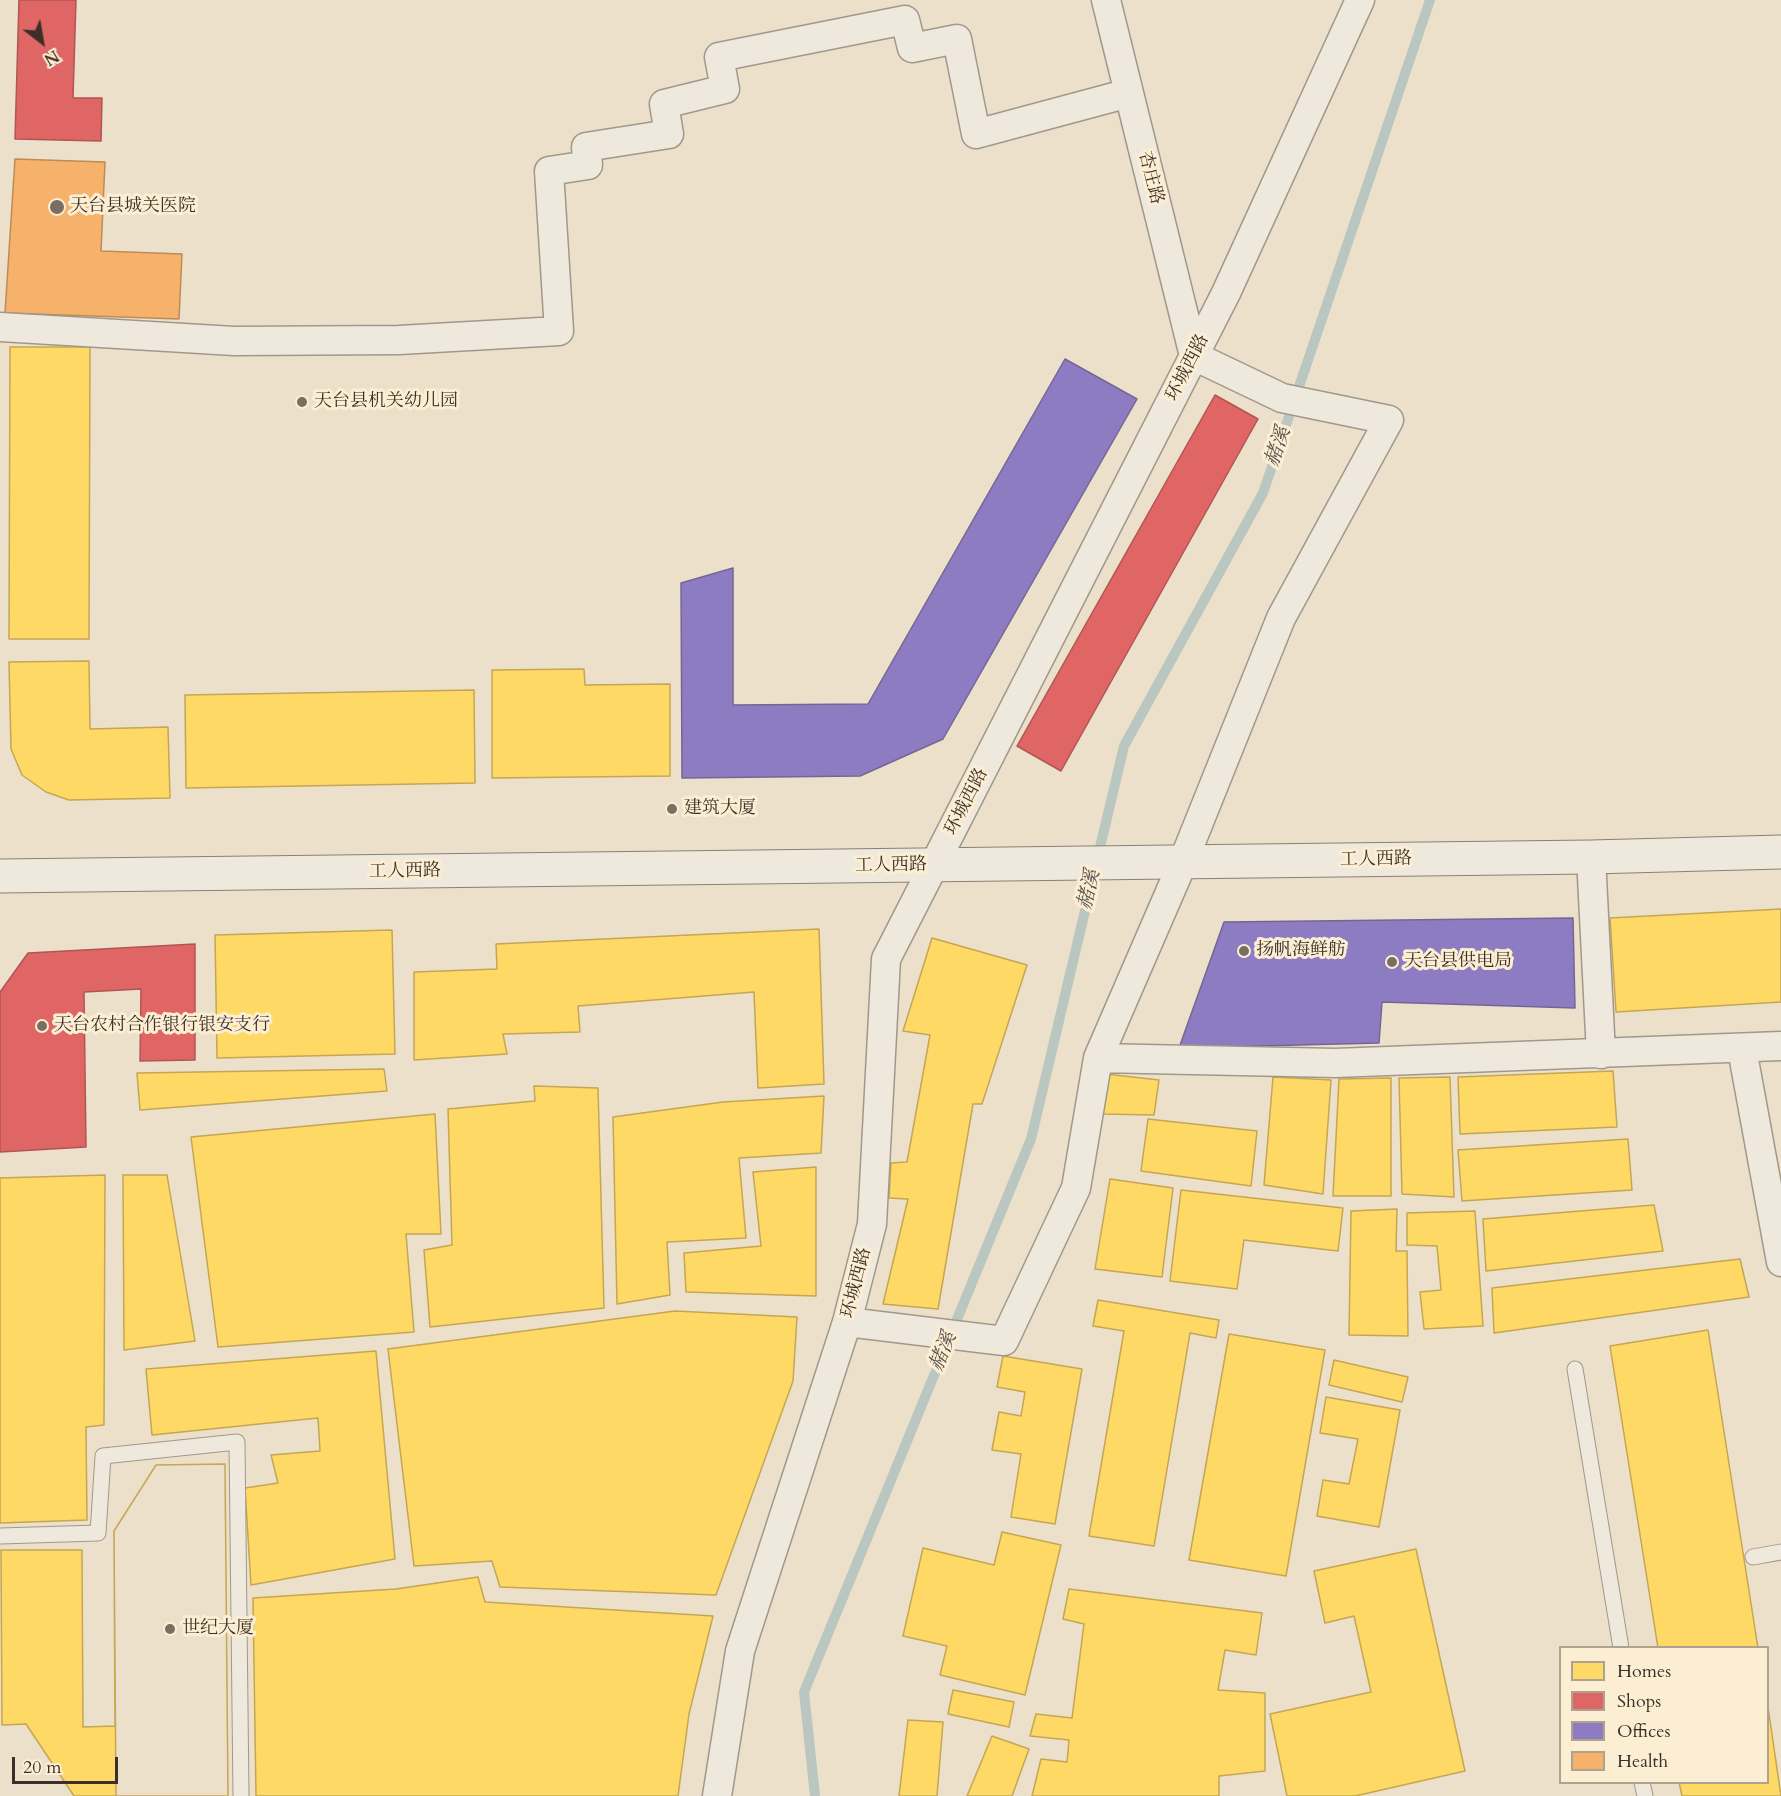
<!DOCTYPE html>
<html>
<head>
<meta charset="utf-8">
<style>
  body { margin:0 }
  #map { position:relative; width:1781px; height:1796px; overflow:hidden; background:#ece0ca; font-family:Cardo,serif }
  canvas { display:block }
  .legend { position:absolute; left:1559px; top:1646px; width:210px; height:138px; box-sizing:border-box; background:#fceed3; border:2px solid #afa28f; margin:0; padding:8px 10px; list-style:none; font-size:18px; color:#3c2f29 }
  .legend li { display:flex; align-items:center; gap:12px; height:30px }
  .legend b { width:30px; border:2px solid #afa28f }
  .north { position:absolute; left:12px; top:12px; width:60px; height:60px; -webkit-text-stroke:4px #fceed3; paint-order:stroke; rotate:149deg; font-size:16px; font-weight:700; line-height:24px; text-align:center; color:#3c2f29 }
  .north::after { content:''; display:block; margin:auto; width:21px; height:27px; background:#3c2f29; clip-path:polygon(50% 0,100% 100%,50% 72%,0 100%) }
  .scale { position:absolute; left:12px; top:1757px; width:106px; height:27px; box-sizing:border-box; border:3px solid #3c2f29; border-top:0; padding-left:8px; font-size:18px; line-height:21px; white-space:nowrap; color:#3c2f29; -webkit-text-stroke:4px #fceed3; paint-order:stroke }
</style>
</head>
<body>
<div id="map">
<canvas width="1781" height="1796"></canvas>
<ul class="legend">
<li><b style="height:16px;background:#ffd966"></b>Homes</li>
<li><b style="height:16px;background:#e06666"></b>Shops</li>
<li><b style="height:16px;background:#8e7cc3"></b>Offices</li>
<li><b style="height:16px;background:#f6b26b"></b>Health</li>
</ul>
<div class="north">N</div>
<div class="scale">20 m</div>
</div>
<script>
const context = document.querySelector('canvas').getContext('2d');
context.lineJoin = 'round';
function fill(path, color) {
  context.fillStyle = color;
  context.fill(path, 'evenodd');
}
function trace(path, color, width, dash) {
  context.strokeStyle = color;
  context.lineWidth = width;
  context.lineCap = dash ? 'butt' : 'round';
  context.setLineDash(dash || []);
  context.stroke(path);
}
function label(font, color, halo, rows, align = 'center') {
  context.font = font + ' Cardo,"Noto Serif SC",serif';
  context.lineWidth = 6;
  context.setLineDash([]);
  context.textBaseline = 'middle';
  context.strokeStyle = halo;
  context.fillStyle = color;
  for (const [text, x, y, turn = 0] of rows) {
    context.save();
    context.translate(x, y);
    context.rotate((+turn || 0) * Math.PI / 180);
    context.textAlign = isNaN(turn) ? turn : align;
    if (halo) context.strokeText(text, 0, 0);
    context.fillText(text, 0, 0);
    context.restore();
  }
}
const homes = new Path2D(`
  M10,347H90L89,639H9Z
  M89,661L90,729L168,727L170,798L69,800L46,792L22,775L11,749L9,662Z
  M584,669L585,685L670,684V776L492,778V670Z
  M474,690L475,783L186,788L185,695Z
  M1781,909V1002L1616,1012L1610,918Z
  M819,929L824,1084L758,1088L754,992L578,1006L580,1032L503,1034L507,1054L414,1060V972L497,969L496,944Z
  M392,930L395,1054L217,1058L215,935Z
  M932,938L1027,965L982,1104H973L938,1309L883,1304L908,1199L889,1198L891,1163L907,1162L930,1035L903,1031Z
  M384,1069L387,1091L140,1110L137,1073Z
  M1613,1071L1617,1127L1460,1134L1458,1077Z
  M1106,1074L1159,1080L1154,1115L1101,1114Z
  M1273,1077L1331,1080L1323,1194L1264,1185Z
  M1450,1077L1454,1197L1402,1194L1399,1078Z
  M1391,1078V1196H1333L1339,1079Z
  M534,1086L598,1088L604,1308L430,1327L424,1250L452,1245L448,1109L535,1101Z
  M824,1096L821,1153L739,1158L746,1238L667,1242L670,1295L617,1304L613,1117L723,1102Z
  M435,1114L441,1234H406L414,1332L218,1347L191,1137Z
  M1148,1119L1257,1131L1251,1186L1141,1171Z
  M1628,1139L1632,1190L1462,1201L1458,1150Z
  M816,1167V1296L686,1292L684,1253L761,1246L753,1172Z
  M105,1175L104,1425L86,1427L87,1520L0,1523V1178Z
  M123,1175H167L195,1341L124,1350Z
  M1110,1179L1173,1188L1162,1277L1095,1269Z
  M1181,1190L1343,1208L1338,1251L1244,1240L1237,1289L1170,1281Z
  M1654,1205L1663,1251L1486,1271L1483,1219Z
  M1397,1209L1396,1251H1407L1408,1336L1349,1335L1351,1211Z
  M1475,1211L1483,1326L1424,1329L1420,1292L1441,1290L1437,1246L1407,1245V1213Z
  M1740,1259L1749,1297L1494,1333L1492,1288Z
  M1098,1300L1219,1320L1216,1338L1190,1333L1154,1546L1089,1536L1124,1331L1093,1326Z
  M675,1311L797,1317L793,1381L716,1595L500,1587L492,1561L414,1566L388,1349Z
  M1708,1330L1758,1648H1658L1610,1346Z
  M1229,1334L1325,1350L1286,1576L1189,1560Z
  M376,1351L395,1559L251,1585L245,1488L278,1483L271,1455L320,1451L318,1418L152,1435L146,1369Z
  M1003,1356L1082,1369L1055,1524L1011,1517L1021,1454L992,1450L999,1412L1021,1416L1025,1392L997,1387Z
  M1334,1360L1408,1377L1402,1402L1329,1385Z
  M1326,1397L1400,1410L1379,1527L1317,1516L1323,1480L1349,1484L1358,1439L1320,1433Z
  M225,1464L228,1796H74L26,1724L2,1725L1,1550H82L83,1727L115,1726L114,1531L156,1465Z
  M225,1464L228,1796H116L114,1531L156,1465Z
  M1002,1532L1061,1545L1025,1695L940,1675L947,1646L903,1636L923,1548L994,1565Z
  M1416,1549L1465,1771L1355,1796H1287L1270,1714L1371,1692L1354,1616L1325,1623L1314,1571Z
  M478,1577L485,1602L713,1616L689,1714L678,1796H256L253,1598L396,1589Z
  M1069,1589L1262,1613L1256,1655L1225,1650L1218,1690L1265,1693V1771L1219,1776V1796H1032L1041,1759L1067,1762L1069,1740L1030,1736L1036,1714L1072,1718L1084,1624L1063,1619Z
  M953,1690L1014,1702L1009,1727L948,1714Z
  M1768,1707L1781,1796H1682L1679,1782H1768Z
  M908,1720L943,1722L937,1796H899Z
  M992,1736L1029,1749L1012,1796H967Z`);
const shops = new Path2D(`
  M19,0H76L73,98H102L101,141L15,139Z
  M1215,395L1258,419L1061,771L1017,746Z
  M195,944V1060L140,1061L141,989L84,992L86,1147L0,1152V992L28,953Z`);
const offices = new Path2D(`
  M1065,359L1137,399L943,739L860,776L682,778L681,583L733,568V705L868,704Z
  M1573,918L1575,1008L1382,1002L1379,1043L1179,1048L1224,922Z`);
const health = new Path2D(`
  M15,159L105,162L101,251L182,254L179,319L5,313Z`);
const stream = new Path2D(`
  M815,1796L804,1692L1031,1139L1124,746L1263,493L1430,0`);
const lane = new Path2D(`
  M1575,1369L1621,1648
  M0,1536L98,1533L103,1456L237,1442L241,1796
  M1753,1557L1781,1552
  M1642,1782L1645,1796`);
const street = new Path2D(`
  M0,327L234,341L399,340L559,331L549,171L588,165L586,147L669,134L664,104L725,89L719,57L905,20L912,48L957,39L976,134L1129,93
  M1591,857L1601,1054
  M1742,1049L1781,1262
  M1098,1058L1335,1063L1781,1046
  M847,1322L1004,1341L1076,1188L1098,1058L1183,862L1281,618L1389,420L1282,398L1194,356L1106,0
  M717,1796L740,1651L847,1322L872,1224L886,959L1226,293L1360,0`);
const secondary = new Path2D(`
  M0,876L1591,857L1781,852`);
const markers = [
  [57,207,8,"#7a6d61"],
  [302,402,6,"#7a6d61"],
  [672,809,6,"#7a6d61"],
  [1244,951,6,"#7a6d61"],
  [1392,962,6,"#7a6d61"],
  [42,1026,6,"#7a6d61"],
  [170,1629,6,"#7a6d61"]
];
const streetNames = [
  ["杏庄路",1150,178,76],
  ["环城西路",1188,368,-63],
  ["环城西路",967,802,-63],
  ["工人西路",1376,860,-1],
  ["工人西路",891,866,-1],
  ["工人西路",405,872,-1],
  ["环城西路",857,1283,-76]
];
const poiNames = [
  ["天台县城关医院",70,207],
  ["天台县机关幼儿园",314,402],
  ["建筑大厦",684,809],
  ["扬帆海鲜舫",1256,951],
  ["天台县供电局",1404,962],
  ["天台农村合作银行银安支行",54,1026],
  ["世纪大厦",182,1629]
];
const waterNames = [
  ["赭溪",1279,447,-71],
  ["赭溪",1090,890,-77],
  ["赭溪",944,1352,-68]
];
fill(homes, '#ffd966');
trace(homes, '#c4a654', 1.5);
fill(shops, '#e06666');
trace(shops, '#af5654', 1.5);
fill(offices, '#8e7cc3');
trace(offices, '#756595', 1.5);
fill(health, '#f6b26b');
trace(health, '#be8b57', 1.5);
trace(stream, '#bac7c0', 10);
trace(lane, '#a0988b', 17);
trace(street, '#a0988b', 31);
trace(secondary, '#888075', 35);
trace(lane, '#efe8dd', 15);
trace(street, '#efe8dd', 28);
trace(secondary, '#efe8dd', 33);
for (const [x, y, r, color] of markers) {
  const dot = new Path2D();
  dot.arc(x, y, r, 0, 2 * Math.PI);
  context.fillStyle = color;
  context.fill(dot);
  trace(dot, '#fceed3', 2);
}
label('18px', '#3c2f29', '#fceed3', streetNames);
label('18px', '#3c2f29', '#fceed3', poiNames, 'left');
label('italic 20px', '#56524e', '#fceed3', waterNames);
</script>
</body>
</html>
